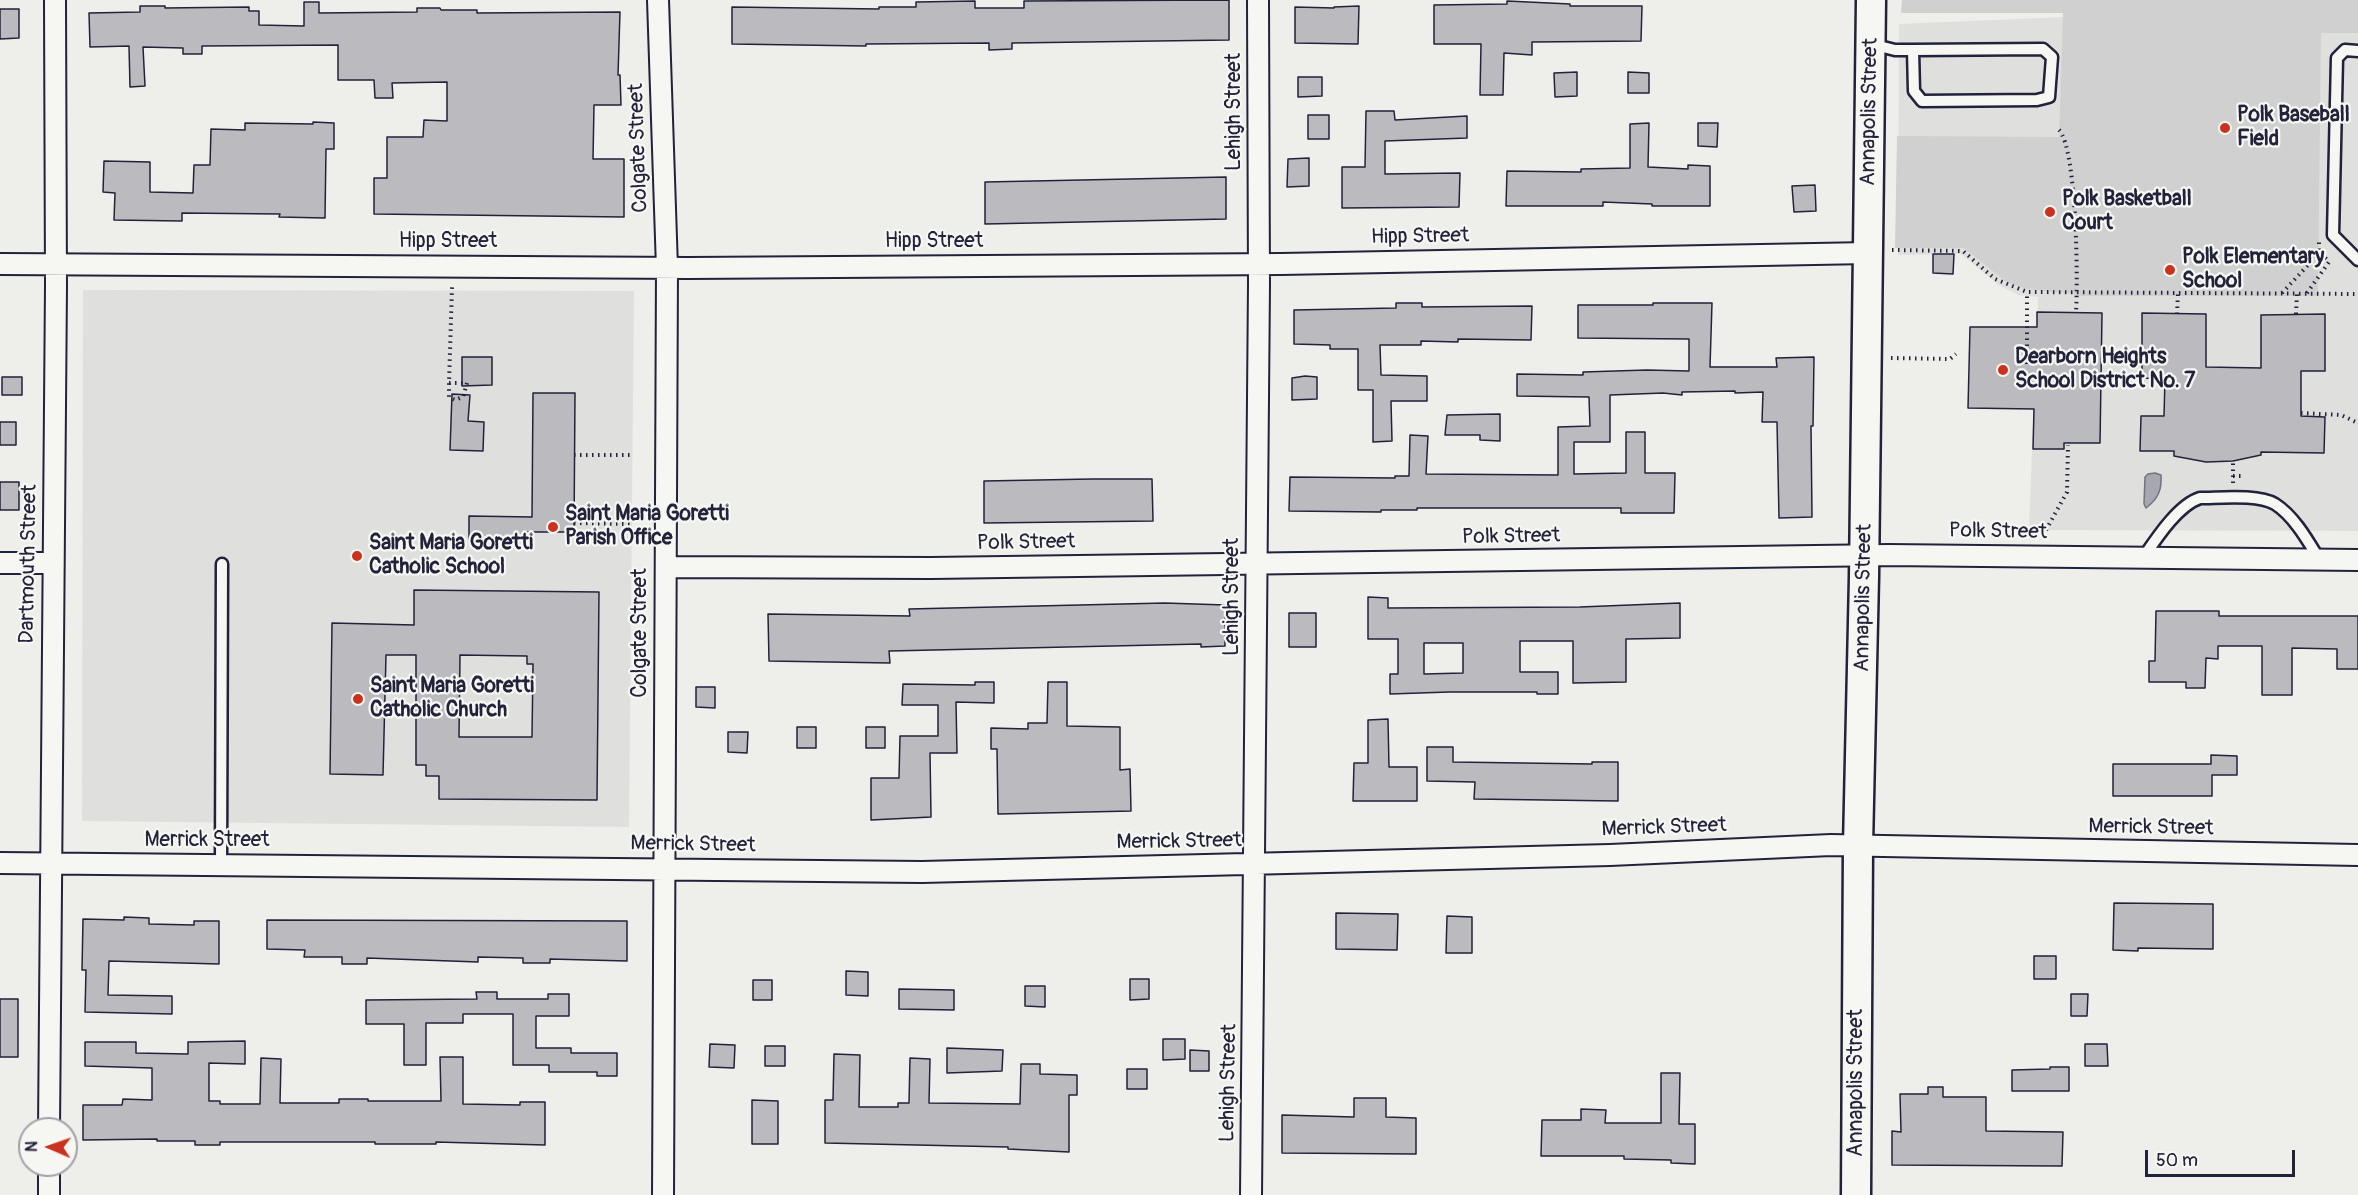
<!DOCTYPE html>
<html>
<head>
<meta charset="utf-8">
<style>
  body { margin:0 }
  #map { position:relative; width:2358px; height:1195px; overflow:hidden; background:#eeeeeb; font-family:Pangolin,sans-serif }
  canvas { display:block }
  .north { position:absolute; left:18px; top:1117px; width:60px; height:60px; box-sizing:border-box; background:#f6f6f2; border:2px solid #a1a1a9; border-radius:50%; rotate:272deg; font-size:16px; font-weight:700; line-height:24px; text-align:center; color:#22223b }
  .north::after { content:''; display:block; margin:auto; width:21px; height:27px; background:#c8321e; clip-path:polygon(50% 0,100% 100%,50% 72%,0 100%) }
  .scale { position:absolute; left:2145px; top:1150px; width:150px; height:27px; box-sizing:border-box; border:3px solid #22223b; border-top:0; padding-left:8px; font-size:18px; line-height:21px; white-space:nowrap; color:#22223b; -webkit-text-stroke:4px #f6f6f2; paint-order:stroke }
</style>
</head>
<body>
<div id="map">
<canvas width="2358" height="1195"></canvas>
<div class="north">N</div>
<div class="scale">50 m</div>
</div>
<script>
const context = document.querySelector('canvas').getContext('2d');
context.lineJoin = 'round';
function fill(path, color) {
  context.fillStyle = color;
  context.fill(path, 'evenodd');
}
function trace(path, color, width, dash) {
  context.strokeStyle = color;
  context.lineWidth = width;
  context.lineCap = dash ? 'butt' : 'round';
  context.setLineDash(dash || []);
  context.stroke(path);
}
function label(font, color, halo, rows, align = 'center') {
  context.font = font + ' Pangolin,sans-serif';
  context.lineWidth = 4.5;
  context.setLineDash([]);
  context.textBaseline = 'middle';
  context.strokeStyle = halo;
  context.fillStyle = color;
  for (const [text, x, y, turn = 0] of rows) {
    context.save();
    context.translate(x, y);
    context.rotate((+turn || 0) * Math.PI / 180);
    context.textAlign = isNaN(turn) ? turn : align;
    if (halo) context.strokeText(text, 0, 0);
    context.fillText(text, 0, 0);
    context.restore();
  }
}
const built = new Path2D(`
  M2066,17L2358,32V531L2029,530L2033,423L2036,424L2038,297L2019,295L2000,286L1961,254L1898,255L1899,24Z
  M83,290L634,291L629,827L82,821Z`);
const green = new Path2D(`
  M1902,0H2358V33H2321L2318,296H2075L2074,294L2026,289L2005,281L1964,248H1895L1897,136L2059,137L2063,13H1901Z`);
const water = new Path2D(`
  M2155,473L2161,475C2162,490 2158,499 2146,508L2144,504L2145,477L2148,474Z`);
const building = new Path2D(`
  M1229,0V40L1012,43V49L989,50V43L866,44V46L732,44V7L879,9V7H916V2L975,1V8H1024V1Z
  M1507,1L1570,4V6H1642L1641,41L1532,42V55L1504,53L1503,95H1480L1481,44H1434V5L1507,4Z
  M304,2H319V13L417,12V8H440L441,10H477V13L620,12L618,75H620L621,105H594L593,159H624V217L374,214V178H387V137H423L424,120L447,121V82L392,83L393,98H375L374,80H338V45L202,46V54H183V48L143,47L145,86L130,87L129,46L90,47L89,13L140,12V6H165V8L249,7V11H259V25L304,26Z
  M1359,6L1358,44L1295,43V7L1334,8V7Z
  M0,9H19V38L0,39Z
  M1577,72V96L1555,97L1554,73Z
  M1628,72L1649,73V93H1628Z
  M1298,77H1322V96L1298,97Z
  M1366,111H1394L1395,120L1467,116V138L1385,141V174L1460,173L1459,207L1342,208V167H1365Z
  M1308,115H1329V139H1308Z
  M313,122L334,123V149H326L325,218L279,217L280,214L182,213V221L114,220L115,193L103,192L104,161L150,162V192L193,193L194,165H210L211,129L245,130V123L313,124Z
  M1649,123L1648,167L1688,169V165L1710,166V206H1652V204L1603,202V206H1506L1507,171L1581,172V169L1630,168V124Z
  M1698,123H1718L1717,147L1698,146Z
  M1309,158V186L1287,187L1288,159Z
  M1226,177V219L985,224V182Z
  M1815,185L1816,211L1794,212L1792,186Z
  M1933,254H1954L1953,274L1933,273Z
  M1396,303H1422V307L1532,306L1531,340L1458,339V342L1421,341V345H1380L1381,375L1427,376V401H1391L1392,441L1373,442V390H1358V349H1330V345L1294,344V310L1396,308Z
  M1653,303H1712L1710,367H1777L1776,358L1814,357L1813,426H1811L1812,517L1779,518L1777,422H1762L1763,392L1735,393V391L1682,392V395L1663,393L1610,395V442H1574V474L1626,473V432H1645V473H1675L1674,513H1621V508H1417V510H1381V512L1289,511L1290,477L1395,478V476H1409L1410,435L1428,436L1426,474L1558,475V427L1590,426L1589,397L1517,396V374L1583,375V372L1647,370L1689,371V339L1578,338V305H1653Z
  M2037,312L2102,313L2100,443H2064V449H2033L2034,409L1968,408L1970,327H2037Z
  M2142,313L2206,314V367L2261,368V315L2325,314V371H2301V416L2325,417L2324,453L2261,452V455L2233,461L2206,462L2174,456V451H2140L2141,416H2164L2165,379L2142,378Z
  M462,357H492V385L462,386Z
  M1305,376L1317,377V399L1292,400V378Z
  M2,377H22V395H2Z
  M533,393H575L574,532H524V539H469V516L532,517Z
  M452,394L470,395L468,421L484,422L483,451L450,450Z
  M1500,414V441L1480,440V435H1445L1447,415Z
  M0,422H16V445H0Z
  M1092,479H1152L1153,521L984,523V481Z
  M0,482H19V510H0Z
  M414,590L599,592L597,800L439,799V776H426V765H416V655H386L383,775L330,774L332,623L414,625ZM460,655L527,656V664H533L532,737H459Z
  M1368,597L1388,598V608L1580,607L1680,603V638L1626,639V682L1573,683V641H1520V672H1558V694H1537V692H1449L1390,694V674H1398V639H1368ZM1424,643H1463V673L1424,674Z
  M1165,603L1225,605V646L1201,647V644L889,651L890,663L769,661L768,614L910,616L909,609Z
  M2156,611H2219V616H2358V669H2337V649L2292,648V695H2262V646H2218V659L2206,658L2205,688H2186V682H2149V661H2155Z
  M1289,613H1316V647H1289Z
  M975,682H994V703L956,702L957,753H930L931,817L871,820V778H899L900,736H938V705H902L903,684L975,685Z
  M1048,682H1067V726L1120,727V770L1130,769L1131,811L998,814L997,749H991V728L1028,729V723H1047Z
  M696,687H715V708L696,707Z
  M1388,719L1389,767H1417V801H1353L1354,763H1368V720Z
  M797,727H816V748H797Z
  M866,727H885V748H866Z
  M728,732H748L747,753L728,752Z
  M1427,747H1453V762L1592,764V762H1618V801L1474,799L1475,782L1427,781Z
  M2211,755L2237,756V775H2212V796H2113V764H2211Z
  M2114,903L2213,904V949L2138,948V951L2113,950Z
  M1336,913L1398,914L1397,950L1336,949Z
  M1447,916L1472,917V953H1446Z
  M124,917L149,918V924L194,925V921H219V964L109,961L108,995L172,996V1014L85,1012L86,970H82L83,919L124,920Z
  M267,920L627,921V961L550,959V963H523V958L478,957V962L367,958V964H342V957H304L305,950L267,949Z
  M2034,956H2056V979H2034Z
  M846,971L868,972V996L846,995Z
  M1130,979H1149V999L1130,1000Z
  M753,980H772V1000H753Z
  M1025,986H1045V1007L1025,1006Z
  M899,989L954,990V1010L899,1009Z
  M476,992H497V999H548V994H569V1016H536V1048H571V1053H617V1076H597V1072H549V1065H513V1014H463V1023H426V1065H404V1024H366V1000L477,999Z
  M2071,994H2088L2087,1016H2071Z
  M0,999H18V1057H0Z
  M1163,1039H1185V1059L1163,1060Z
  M245,1041V1064L209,1063V1101H220V1104H260L261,1058L281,1059L280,1103H339V1099H368V1101H441L440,1057H463V1104L520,1105V1102H545V1145L436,1142V1144H375V1142H220V1145H195V1141H157V1139L83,1140V1105H122L123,1099L152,1100V1068L85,1066V1042H136V1053L188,1054V1042Z
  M710,1044L735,1045L734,1068L709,1067Z
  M2085,1044H2107L2108,1066H2085Z
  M765,1046H785V1066H765Z
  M947,1048L1003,1050L1002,1071L947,1073Z
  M1190,1050L1209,1051V1071H1190Z
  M834,1054L860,1055L859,1107H898V1103H909L910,1058L930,1059L929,1103L1020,1104L1021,1064H1040V1074L1077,1075V1095H1069V1152L1008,1149V1147L825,1143V1100H833Z
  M2050,1067H2069V1091H2012V1070L2050,1069Z
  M1127,1069H1147V1089H1127Z
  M1661,1073H1680L1679,1124H1695V1164L1671,1163V1160L1624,1159V1156H1541L1542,1120H1581V1109L1606,1110L1605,1123H1661Z
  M1928,1087H1943V1097H1986V1131L2063,1132L2062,1166L1892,1165V1131L1901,1132L1900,1094H1928Z
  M1354,1098H1386V1117L1416,1118V1154L1282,1153V1115L1354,1117Z
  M752,1100L778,1101V1144H752Z`);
const path = new Path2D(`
  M2059,130C2077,149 2078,283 2076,312
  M1892,250L1963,251L1995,279L2027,292L2358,294
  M2282,293L2310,263L2319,251
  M2307,293L2329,262L2319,251V240
  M2177,314L2178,293
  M2296,314L2297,293
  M1891,358L1950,359L1956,354
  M2027,364V292
  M449,383H467L463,397L455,400L449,397V383L452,287
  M2301,413L2341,415L2358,423
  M574,455H630
  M2233,476H2242
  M2233,483V461
  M574,523L630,524
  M2046,530L2067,492L2068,445`);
const lane = new Path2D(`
  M1871,44L1895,50H1913L2043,49L2052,57L2049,97L2037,100L1922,101L1914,91L1913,50
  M2358,51L2345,50L2337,58L2333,235L2358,260
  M2143,558C2156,539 2178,505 2200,498C2220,498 2258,494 2275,504C2294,516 2308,541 2319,559
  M221,865L222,564`);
const street = new Path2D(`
  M658,0L667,268L663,1195
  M0,264L688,268L1281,264L1868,253
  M0,563H52
  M666,567L931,568L1889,555L2358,560
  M0,863L922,872L1610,855L1831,845L2358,855
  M49,1129L56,285L55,0
  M49,1195V1165
  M1251,1195L1259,284L1258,0`);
const secondary = new Path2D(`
  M1856,1195L1858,846L1864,577L1871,0`);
const markers = [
  [2225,128,6,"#c8321e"],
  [2050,212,6,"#c8321e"],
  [2170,270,6,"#c8321e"],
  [2003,370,6,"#c8321e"],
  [553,527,6,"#c8321e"],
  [357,556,6,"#c8321e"],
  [358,699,6,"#c8321e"]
];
const streetNames = [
  ["Lehigh Street",1235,112,-90],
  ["Annapolis Street",1870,112,-89],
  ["Colgate Street",639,148,-92],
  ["Hipp Street",1420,237,-1],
  ["Hipp Street",448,242],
  ["Hipp Street",934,242],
  ["Polk Street",1998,532,1],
  ["Polk Street",1511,537,-1],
  ["Polk Street",1026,543,-1],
  ["Dartmouth Street",29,564,-89],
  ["Lehigh Street",1233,597,-90],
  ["Annapolis Street",1864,598,-89],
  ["Colgate Street",641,633,-90],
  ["Merrick Street",1664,828,-2],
  ["Merrick Street",2151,828,1],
  ["Merrick Street",207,841],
  ["Merrick Street",1179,842,-1],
  ["Merrick Street",693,845,1],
  ["Lehigh Street",1229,1083,-89],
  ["Annapolis Street",1857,1083,-90]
];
const poiNames = [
  ["Polk Baseball",2237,116],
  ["Field",2237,140],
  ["Polk Basketball",2062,200],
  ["Court",2062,224],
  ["Polk Elementary",2182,258],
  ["School",2182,282],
  ["Dearborn Heights",2015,358],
  ["School District No. 7",2015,382],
  ["Saint Maria Goretti",565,515],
  ["Parish Office",565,539],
  ["Saint Maria Goretti",369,544],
  ["Catholic School",369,568],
  ["Saint Maria Goretti",370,687],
  ["Catholic Church",370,711]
];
fill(built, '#dfdfde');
fill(green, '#d0d0d1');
fill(water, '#a7a7af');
trace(water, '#727281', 1.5);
fill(building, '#bbbbbf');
trace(building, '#22223b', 1.5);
trace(lane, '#22223b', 15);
trace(street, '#22223b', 24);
trace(secondary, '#22223b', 33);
trace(path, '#22223b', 4, [1.5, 4.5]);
trace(lane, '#f6f6f2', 10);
trace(street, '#f6f6f2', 20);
trace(secondary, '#f6f6f2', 28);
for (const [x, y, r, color] of markers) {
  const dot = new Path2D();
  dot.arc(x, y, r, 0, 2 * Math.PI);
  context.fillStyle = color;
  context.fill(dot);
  trace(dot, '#f6f6f2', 2);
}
label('21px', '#22223b', '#f6f6f2', streetNames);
label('bold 21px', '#22223b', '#f6f6f2', poiNames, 'left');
</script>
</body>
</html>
